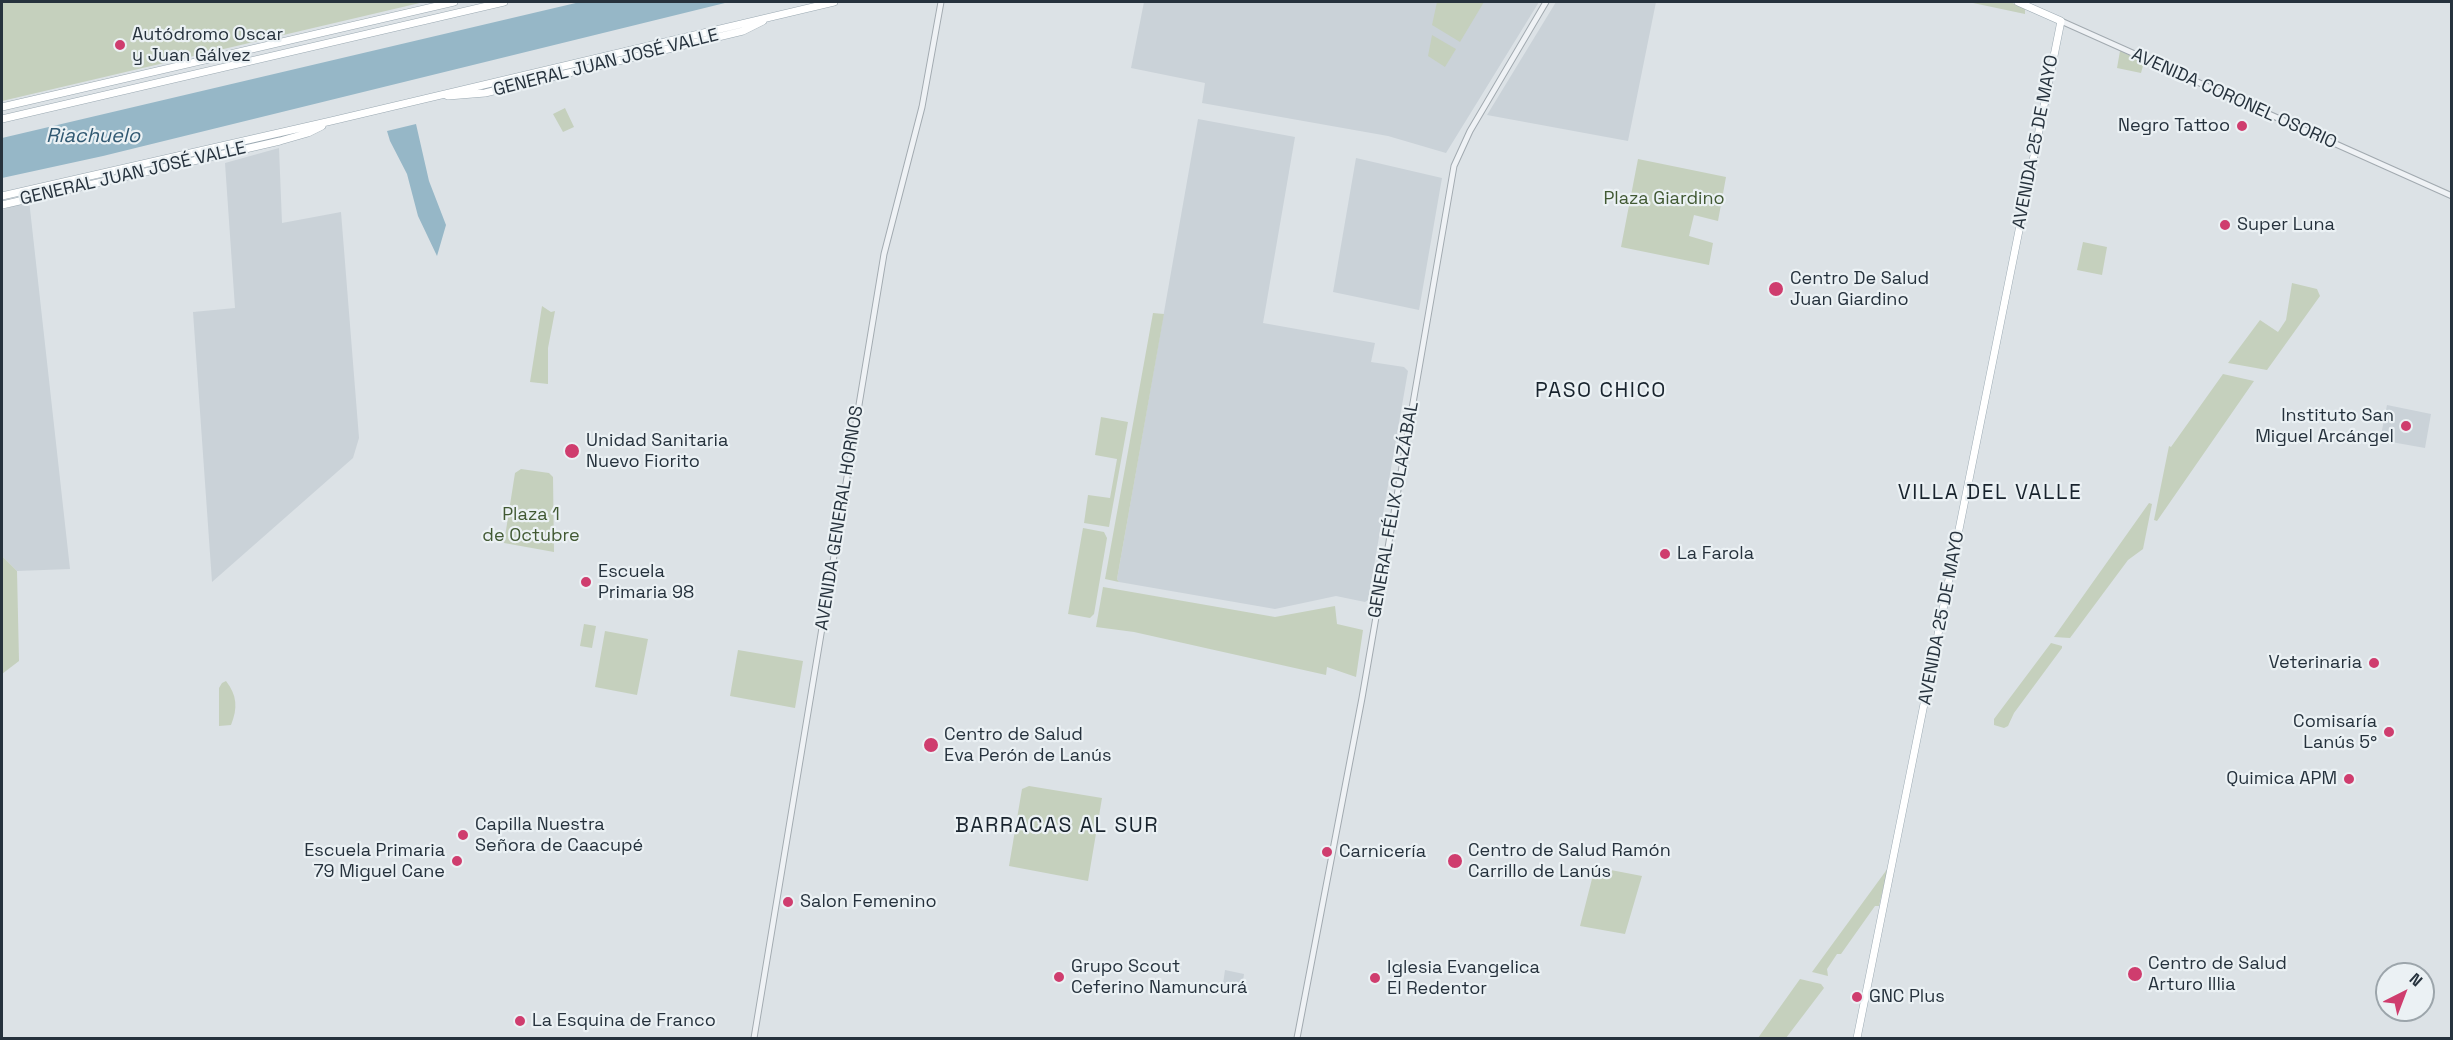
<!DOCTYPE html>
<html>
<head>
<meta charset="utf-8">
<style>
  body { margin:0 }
  #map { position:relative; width:2453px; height:1040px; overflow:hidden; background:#dce2e6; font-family:"Space Grotesk",sans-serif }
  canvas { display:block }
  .frame { position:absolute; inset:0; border:3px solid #26323d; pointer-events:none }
  .north { position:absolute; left:2375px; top:962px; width:60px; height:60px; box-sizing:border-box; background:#ebf1f4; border:2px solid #9ca5ab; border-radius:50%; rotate:42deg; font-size:16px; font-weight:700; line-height:24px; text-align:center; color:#26323d }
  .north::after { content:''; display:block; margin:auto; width:21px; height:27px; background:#cf3d6e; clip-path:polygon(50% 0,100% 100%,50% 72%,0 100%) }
</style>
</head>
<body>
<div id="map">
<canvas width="2453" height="1040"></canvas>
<div class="frame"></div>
<div class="north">N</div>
</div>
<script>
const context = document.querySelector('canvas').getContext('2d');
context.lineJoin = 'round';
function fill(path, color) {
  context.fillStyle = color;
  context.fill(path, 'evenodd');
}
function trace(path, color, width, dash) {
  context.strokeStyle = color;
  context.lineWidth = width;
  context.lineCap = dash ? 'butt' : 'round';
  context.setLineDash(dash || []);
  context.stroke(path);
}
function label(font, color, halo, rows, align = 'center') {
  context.font = font + ' "Space Grotesk",sans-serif';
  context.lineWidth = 4.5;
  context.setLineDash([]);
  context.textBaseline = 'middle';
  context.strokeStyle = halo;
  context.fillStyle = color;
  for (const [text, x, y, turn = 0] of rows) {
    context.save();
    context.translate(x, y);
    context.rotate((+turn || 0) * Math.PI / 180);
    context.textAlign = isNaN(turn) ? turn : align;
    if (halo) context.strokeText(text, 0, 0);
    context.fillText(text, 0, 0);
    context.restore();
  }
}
const built = new Path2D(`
  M1144,2H1539L1446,153L1388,136L1202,103L1205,83L1131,68Z
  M1556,2H1656L1628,141L1487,115Z
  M1198,119L1295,137L1263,323L1375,343L1371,362L1404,367L1408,371L1368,600L1365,602L1336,596L1275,609L1119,582L1117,579Z
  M279,148L282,223L341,212L359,438L353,458L212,582L193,312L235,308L225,163Z
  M1356,158L1442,178L1419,310L1333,292Z
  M29,200L70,569L17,571L2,556V210Z
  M2387,405L2431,414L2425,448L2380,440Z
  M1225,970L1244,974L1242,987L1223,984Z`);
const green = new Path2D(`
  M2,2H424L2,101Z
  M1437,2H1484L1460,42L1432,25Z
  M1974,2H2010L2025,8V14L1973,3Z
  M1432,35L1456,49L1445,67L1428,56Z
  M2120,51L2144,62L2141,73L2117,68Z
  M565,108L574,127L563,132L553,114Z
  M1638,159L1726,177L1718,221L1694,215L1689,236L1713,243L1709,265L1621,247Z
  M2083,242L2107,247L2102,275L2077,270Z
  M2292,283L2317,289L2320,296L2267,370L2228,363L2260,320L2278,332L2286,320Z
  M542,306L551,312L555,311L548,348V384L530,382Z
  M1153,313L1164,314L1117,579L1119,582L1105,579Z
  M2223,374L2254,381L2157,521L2154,520L2169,446L2171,447Z
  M1101,417L1128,422L1109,527L1084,523L1088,495L1110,498L1117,459L1095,455Z
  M521,469L549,473L553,477L554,552L504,543L515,473Z
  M2149,503L2152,504L2143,549L2128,560L2070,638L2054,637Z
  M1083,528L1104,532L1107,538L1094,614L1090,618L1068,614Z
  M2,556L17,571L19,661L2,674Z
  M1103,587L1275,617L1335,606L1337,624L1363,630L1356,677L1327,667L1326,675L1134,632L1096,627Z
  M584,624L596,626L592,648L580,646Z
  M605,631L648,639L637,695L595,687Z
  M2051,643L2062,646V648L2014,713L2008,726L2004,728L1994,725V719Z
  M738,650L803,661L795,708L730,696Z
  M226,681C237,695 238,708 231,725L219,726V688L222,683Z
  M1029,786L1102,798L1088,881L1009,866L1022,789Z
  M1595,867L1642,876L1625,934L1580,926Z
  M1888,868L1879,906H1875L1841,954H1837L1827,969L1828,976L1812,972Z
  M1800,979L1821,984L1824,988L1786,1038H1758Z`);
const water = new Path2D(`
  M580,2H729L103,156L2,178V138Z
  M416,124L429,181L446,225L437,256L418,216L407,174L390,141L387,131Z`);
const minor = new Path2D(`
  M2061,21L2452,196
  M754,1038L884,254L922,107L941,2
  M1297,1038L1362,698L1454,166L1470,131L1546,2`);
const major = new Path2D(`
  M448,96L485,93L743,31L763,21
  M2,107L454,2
  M2,119L504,2
  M2,196L331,121L834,2
  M2,205L280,141L308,133L322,126
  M1857,1038L2061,21L2018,2`);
const markers = [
  [120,45,6,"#cf3d6e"],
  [2242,126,6,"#cf3d6e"],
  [2225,225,6,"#cf3d6e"],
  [1776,289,8,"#cf3d6e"],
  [2406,426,6,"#cf3d6e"],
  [572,451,8,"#cf3d6e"],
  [1665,554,6,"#cf3d6e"],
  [586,582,6,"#cf3d6e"],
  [2374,663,6,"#cf3d6e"],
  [2389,732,6,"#cf3d6e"],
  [931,745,8,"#cf3d6e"],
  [2349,779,6,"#cf3d6e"],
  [463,835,6,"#cf3d6e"],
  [1327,852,6,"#cf3d6e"],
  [457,861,6,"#cf3d6e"],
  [1455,861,8,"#cf3d6e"],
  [788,902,6,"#cf3d6e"],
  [2135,974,8,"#cf3d6e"],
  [1059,977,6,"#cf3d6e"],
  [1375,978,6,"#cf3d6e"],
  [1857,997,6,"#cf3d6e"],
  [520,1021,6,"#cf3d6e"]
];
const poiNames = [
  ["Autódromo Oscar",132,35],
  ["y Juan Gálvez",132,56],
  ["Negro Tattoo",2230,126,"right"],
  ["Super Luna",2237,225],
  ["Centro De Salud",1790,279],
  ["Juan Giardino",1790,300],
  ["Instituto San",2394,416,"right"],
  ["Miguel Arcángel",2394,437,"right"],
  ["Unidad Sanitaria",586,441],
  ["Nuevo Fiorito",586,462],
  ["La Farola",1677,554],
  ["Escuela",598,572],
  ["Primaria 98",598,593],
  ["Veterinaria",2362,663,"right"],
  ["Comisaría",2377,722,"right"],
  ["Lanús 5°",2377,743,"right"],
  ["Centro de Salud",944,735],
  ["Eva Perón de Lanús",944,756],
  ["Quimica APM",2337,779,"right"],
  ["Capilla Nuestra",475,825],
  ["Señora de Caacupé",475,846],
  ["Escuela Primaria",445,851,"right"],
  ["79 Miguel Cane",445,872,"right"],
  ["Centro de Salud Ramón",1468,851],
  ["Carrillo de Lanús",1468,872],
  ["Carnicería",1339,852],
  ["Salon Femenino",800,902],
  ["Centro de Salud",2148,964],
  ["Arturo Illia",2148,985],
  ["Grupo Scout",1071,967],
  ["Ceferino Namuncurá",1071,988],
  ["Iglesia Evangelica",1387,968],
  ["El Redentor",1387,989],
  ["GNC Plus",1869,997],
  ["La Esquina de Franco",532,1021]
];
const streetNames = [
  ["GENERAL JUAN JOSÉ VALLE",606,63,-14],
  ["AVENIDA CORONEL OSORIO",2234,99,24],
  ["AVENIDA 25 DE MAYO",2036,142,-79],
  ["GENERAL JUAN JOSÉ VALLE",133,174,-13],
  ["GENERAL FÉLIX OLAZÁBAL",1394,510,-80],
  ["AVENIDA GENERAL HORNOS",840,518,-81],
  ["AVENIDA 25 DE MAYO",1942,618,-79]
];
const parkNames = [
  ["Plaza Giardino",1664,199],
  ["Plaza 1",531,515],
  ["de Octubre",531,536]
];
const waterNames = [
  ["Riachuelo",93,137]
];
const quarterNames = [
  ["PASO CHICO",1601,391],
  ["VILLA DEL VALLE",1990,493],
  ["BARRACAS AL SUR",1057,826]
];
fill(built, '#cad2d8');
fill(green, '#c5d0bd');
fill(water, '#96b7c7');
trace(minor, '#a2aab0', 7);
trace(major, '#9ba9b2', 8);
trace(minor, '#eff2f5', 5);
trace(major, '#fff', 7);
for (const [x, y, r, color] of markers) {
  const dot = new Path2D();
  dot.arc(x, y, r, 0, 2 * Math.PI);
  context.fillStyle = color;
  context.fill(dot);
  trace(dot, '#ebf1f4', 2);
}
label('18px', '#26323d', '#ebf1f4', poiNames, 'left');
label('18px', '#26323d', '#ebf1f4', streetNames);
label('18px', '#415933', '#ebf1f4', parkNames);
label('italic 20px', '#305871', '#ebf1f4', waterNames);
context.letterSpacing = '1.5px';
label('21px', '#18232d', '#ebf1f4', quarterNames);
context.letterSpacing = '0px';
</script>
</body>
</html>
